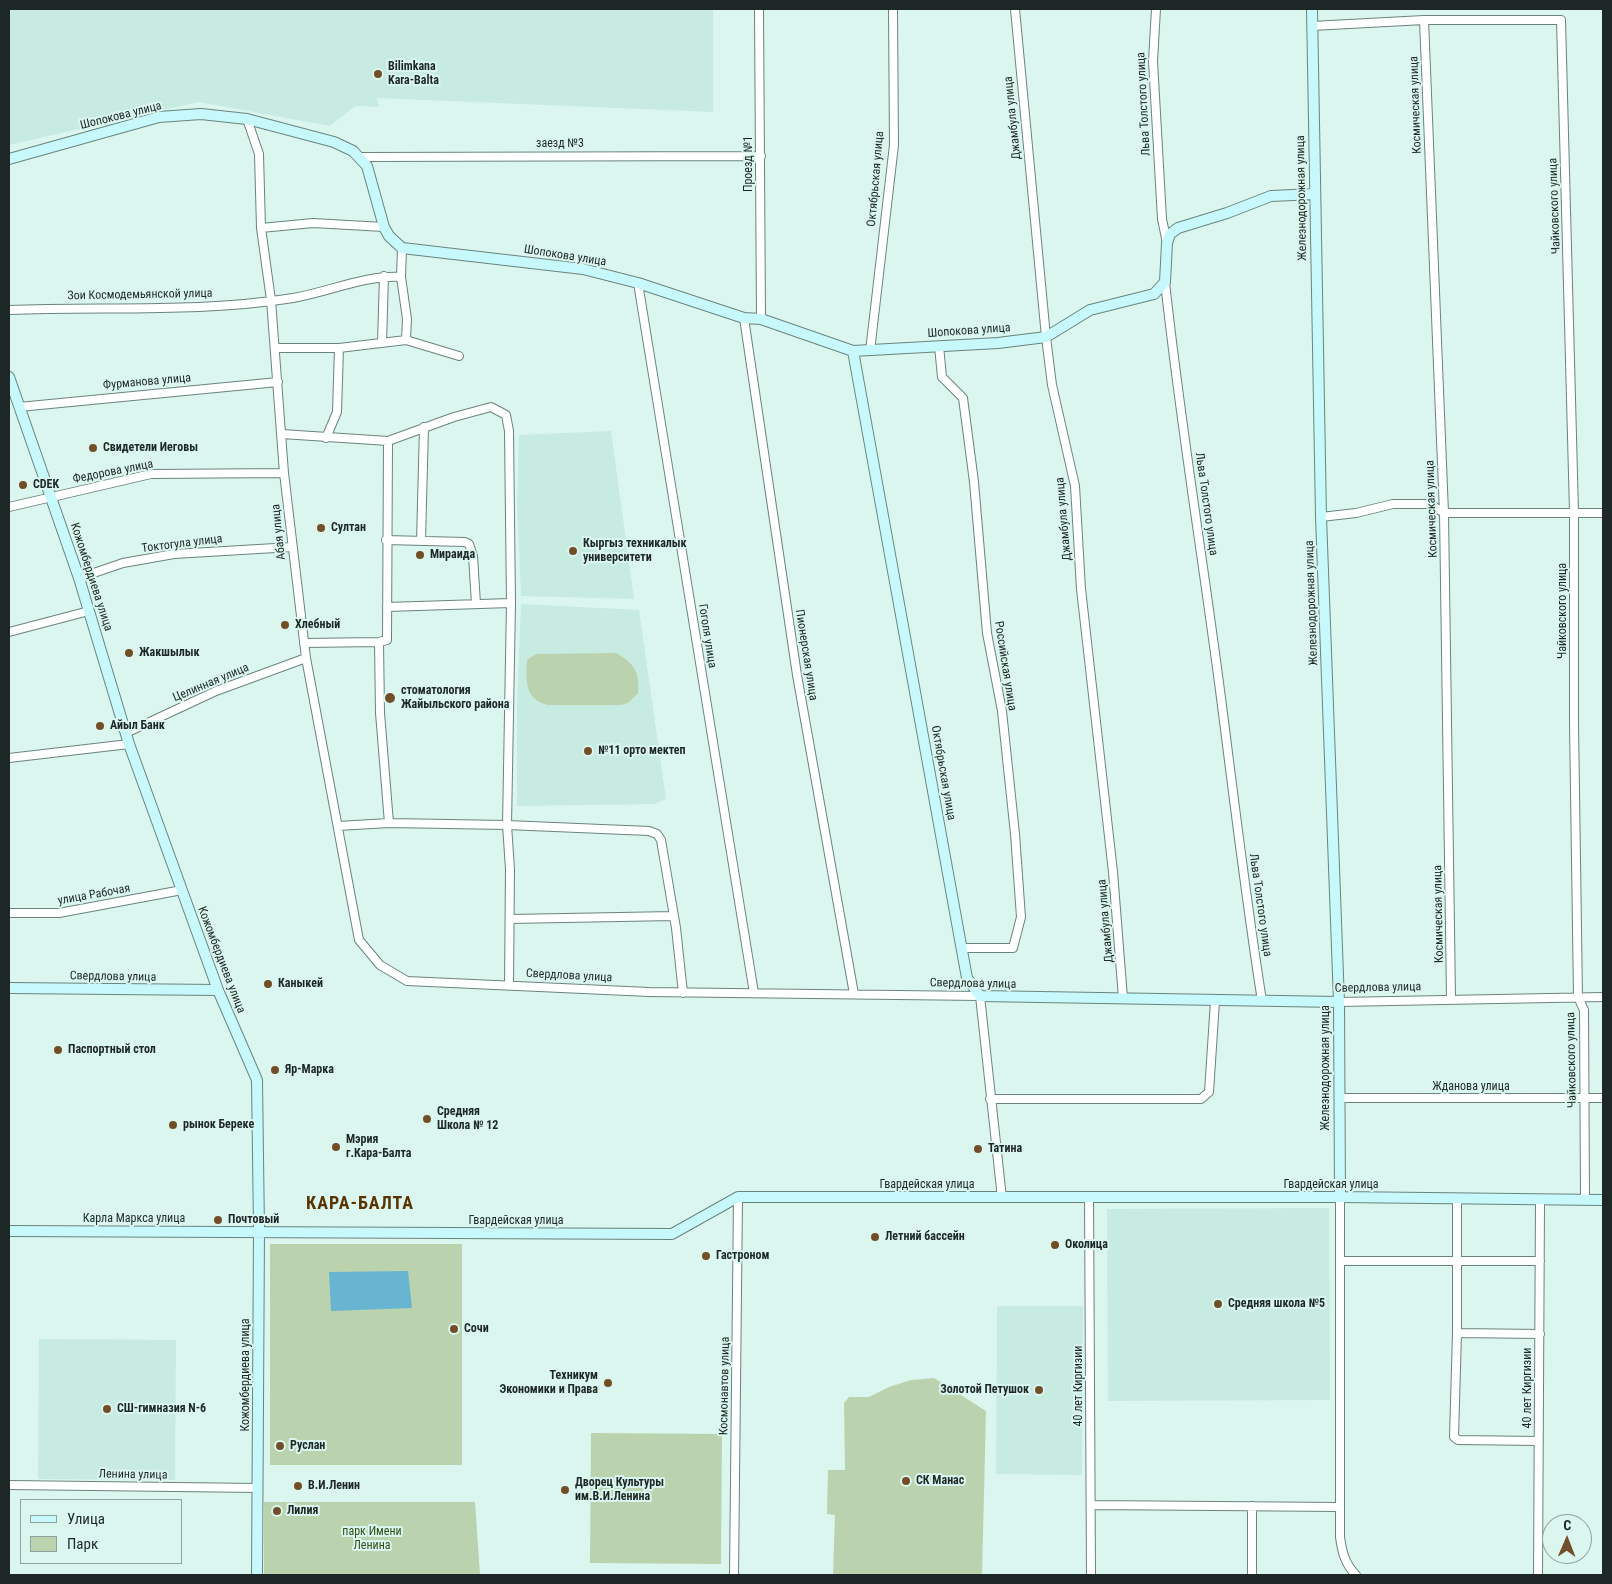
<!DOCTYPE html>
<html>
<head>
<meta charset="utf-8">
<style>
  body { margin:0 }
  #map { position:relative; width:1612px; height:1584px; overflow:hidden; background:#daf6ef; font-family:"Roboto Condensed",sans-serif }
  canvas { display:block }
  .frame { position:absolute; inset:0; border:10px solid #1d2725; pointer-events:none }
  .legend { position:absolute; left:20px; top:1499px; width:162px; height:65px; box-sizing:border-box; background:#daf6ef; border:1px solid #8ea39e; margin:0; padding:6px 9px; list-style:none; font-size:15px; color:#1d2725 }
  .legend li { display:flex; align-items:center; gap:10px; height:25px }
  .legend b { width:25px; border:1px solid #8ea39e }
  .north { position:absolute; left:1542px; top:1514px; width:50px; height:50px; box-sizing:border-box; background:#daf6ef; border:1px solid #8ea39e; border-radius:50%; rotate:1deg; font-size:14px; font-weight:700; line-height:20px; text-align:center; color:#1d2725 }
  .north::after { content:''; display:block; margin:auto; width:18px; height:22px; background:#714e27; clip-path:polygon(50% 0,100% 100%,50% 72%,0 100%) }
</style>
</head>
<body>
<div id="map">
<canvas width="1612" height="1584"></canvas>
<div class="frame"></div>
<ul class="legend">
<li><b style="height:6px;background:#c7f8fb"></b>Улица</li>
<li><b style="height:14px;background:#bbd2af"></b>Парк</li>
</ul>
<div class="north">С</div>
</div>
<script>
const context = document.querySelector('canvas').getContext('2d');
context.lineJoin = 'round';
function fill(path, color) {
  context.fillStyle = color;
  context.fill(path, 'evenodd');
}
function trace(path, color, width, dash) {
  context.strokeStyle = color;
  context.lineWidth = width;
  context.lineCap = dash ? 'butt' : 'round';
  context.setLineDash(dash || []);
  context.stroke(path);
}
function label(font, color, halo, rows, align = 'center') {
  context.font = font + ' "Roboto Condensed",sans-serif';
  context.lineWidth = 4;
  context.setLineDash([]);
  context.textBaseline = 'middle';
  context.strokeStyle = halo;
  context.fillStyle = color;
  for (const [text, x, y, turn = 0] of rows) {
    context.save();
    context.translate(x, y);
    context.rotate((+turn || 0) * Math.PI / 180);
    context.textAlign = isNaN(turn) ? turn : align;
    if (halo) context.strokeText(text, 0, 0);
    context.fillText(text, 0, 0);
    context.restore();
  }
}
const built = new Path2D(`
  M9,9H713V112L377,98L379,107L355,106L330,126L199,102L9,145Z
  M611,431L634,599L521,596L517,505L519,435Z
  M521,604L639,610L666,799L655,804L517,806V702Z
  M1329,1208L1330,1400L1108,1401L1107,1209Z
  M997,1306H1083L1082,1475L996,1474Z
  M39,1339L176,1340L175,1480L38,1479Z`);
const green = new Path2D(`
  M616,653C634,663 640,672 638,693L628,703L621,705H547C524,698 526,680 527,660L536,654Z
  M270,1244H462V1465H270Z
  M934,1378L986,1411L982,1575H833L835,1515L827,1514L828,1470H845L844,1403L849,1397H869L889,1387L911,1380Z
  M591,1433L722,1434L721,1564L590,1563Z
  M264,1502H475L480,1575H264Z`);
const water = new Path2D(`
  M408,1271L412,1308L331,1311L329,1272Z`);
const street = new Path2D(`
  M759,9L761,319
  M1015,9L1046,337L1052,385L1075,486L1081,589L1113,872L1123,998
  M1156,9L1153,61L1162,219L1167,243
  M1424,20L1444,513L1451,998
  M1312,26L1424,20H1561L1574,512V723L1578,997L1584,1010L1585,1200
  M247,119L259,154L261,228L271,300L284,473L306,658L359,940L380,965L407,981L649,992L980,996L1002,1198
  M360,157L761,156
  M261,228L313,223L384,227
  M402,248L401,277L407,319L406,340
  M1165,282C1180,421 1203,559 1221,698C1234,799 1246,900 1262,1001
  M638,283L754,993
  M9,310C103,306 200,313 293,298C329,292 364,275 401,277
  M744,318L797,675L854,994
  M382,343L384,276
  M939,346L942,377L963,398L974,482L987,633L1002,711L1015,834L1021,917L1013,948H962
  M275,348H339L406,340L459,356
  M870,351L894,145L893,9
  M19,407L278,382
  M282,434L388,441L454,417L491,407L506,415L509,431L511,603L507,825L389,823L338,826
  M326,438L337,412L339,348
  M9,507L151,474L284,473
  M1321,517L1356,513L1393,504H1430L1444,513H1603
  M386,540L465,542L469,544L473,556L476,604
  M421,541L424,427
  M79,578L123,563L174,554L292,547
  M387,607L511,603
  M9,632L89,611
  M379,642L380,713L389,823
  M304,643L379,642L387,640L388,441
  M126,733L216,691L306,658
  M9,758L129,744
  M9,913H59L182,890
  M510,919L674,916
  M509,986L510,869L507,825L649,831L657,834L661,840L676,928L683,993
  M1339,1002L1603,997
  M1339,1098H1603
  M990,1099H1201L1209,1092L1215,1001
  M1089,1197L1091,1575
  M1340,1197V1537C1342,1552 1345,1564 1356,1575
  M1457,1199V1333L1454,1437L1458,1440L1539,1441
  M1340,1261H1540
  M1457,1333L1540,1334
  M9,1485L258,1488
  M1091,1505L1340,1507
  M1252,1506V1575
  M734,1575L738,1197
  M1538,1575L1540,1201`);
const secondary = new Path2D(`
  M1312,9L1321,517L1339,1002L1340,1197
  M9,159L159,117L201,114L247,119L334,142L353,151L367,166L384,227L389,236L402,248L583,269L638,283L744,318L761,319L853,351L998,343L1046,337L1090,310L1154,294L1165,282L1167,243L1170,234L1178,228L1227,213L1271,196L1315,194
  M853,351L967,978L980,996L1339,1002
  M9,377L79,578L129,744L218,990L257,1080L259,1231L257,1575
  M9,988L218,990
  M9,1231L672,1234L738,1197H1340L1603,1200`);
const markers = [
  [378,74,5,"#714e27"],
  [93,448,5,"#714e27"],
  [23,485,5,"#714e27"],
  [321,528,5,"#714e27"],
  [573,551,5,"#714e27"],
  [420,555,5,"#714e27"],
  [285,625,5,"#714e27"],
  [129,653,5,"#714e27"],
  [390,698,6,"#714e27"],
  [100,726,5,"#714e27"],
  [588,751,5,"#714e27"],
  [268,984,5,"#714e27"],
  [58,1050,5,"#714e27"],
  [275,1070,5,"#714e27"],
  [427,1119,5,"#714e27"],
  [173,1125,5,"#714e27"],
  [336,1147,5,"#714e27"],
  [978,1149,5,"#714e27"],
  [218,1220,5,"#714e27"],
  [875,1237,5,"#714e27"],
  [1055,1245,5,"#714e27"],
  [706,1256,5,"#714e27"],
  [1218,1304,5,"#714e27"],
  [454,1329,5,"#714e27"],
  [608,1383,5,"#714e27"],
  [1039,1390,5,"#714e27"],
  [107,1409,5,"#714e27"],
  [280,1446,5,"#714e27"],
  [906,1481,5,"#714e27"],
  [298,1486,5,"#714e27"],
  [565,1490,5,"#714e27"],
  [277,1511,5,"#714e27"]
];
const poiNames = [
  ["Bilimkana",388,67],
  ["Kara-Balta",388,81],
  ["Свидетели Иеговы",103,448],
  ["CDEK",33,485],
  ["Султан",331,528],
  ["Кыргыз техникалык",583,544],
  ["университети",583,558],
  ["Мираида",430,555],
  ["Хлебный",295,625],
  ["Жакшылык",139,653],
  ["стоматология",401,691],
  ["Жайыльского района",401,705],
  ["Айыл Банк",110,726],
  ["№11 орто мектеп",598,751],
  ["Каныкей",278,984],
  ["Паспортный стол",68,1050],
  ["Яр-Марка",285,1070],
  ["Средняя",437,1112],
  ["Школа № 12",437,1126],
  ["рынок Береке",183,1125],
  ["Мэрия",346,1140],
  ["г.Кара-Балта",346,1154],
  ["Татина",988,1149],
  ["Почтовый",228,1220],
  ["Летний бассейн",885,1237],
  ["Околица",1065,1245],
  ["Гастроном",716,1256],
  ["Средняя школа №5",1228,1304],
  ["Сочи",464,1329],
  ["Техникум",598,1376,"right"],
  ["Экономики и Права",598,1390,"right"],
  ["Золотой Петушок",1029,1390,"right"],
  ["СШ-гимназия N-6",117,1409],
  ["Руслан",290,1446],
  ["СК Манас",916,1481],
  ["Дворец Культуры",575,1483],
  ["им.В.И.Ленина",575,1497],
  ["В.И.Ленин",308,1486],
  ["Лилия",287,1511]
];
const streetNames = [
  ["Льва Толстого улица",1144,104,-93],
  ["Космическая улица",1416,105,-92],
  ["Шопокова улица",121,116,-14],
  ["Джамбула улица",1013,118,-96],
  ["заезд №3",560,144],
  ["Проезд №1",749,164,-90],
  ["Октябрьская улица",876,179,-85],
  ["Железнодорожная улица",1302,198,-91],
  ["Чайковского улица",1555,206,-92],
  ["Шопокова улица",565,256,9],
  ["Зои Космодемьянской улица",140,295,-1],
  ["Шопокова улица",969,331,-4],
  ["Фурманова улица",147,382,-5],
  ["Федорова улица",113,472,-11],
  ["Льва Толстого улица",1206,504,82],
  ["Космическая улица",1432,509,-92],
  ["Джамбула улица",1064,519,-95],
  ["Абая улица",279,532,-96],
  ["Токтогула улица",182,544,-7],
  ["Кожомбердиева улица",91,577,72],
  ["Железнодорожная улица",1312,603,-92],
  ["Чайковского улица",1563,611,-90],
  ["Гоголя улица",707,636,81],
  ["Пионерская улица",806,655,81],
  ["Российская улица",1005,666,81],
  ["Целинная улица",211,683,-23],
  ["Октябрьская улица",943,773,80],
  ["улица Рабочая",94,895,-10],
  ["Льва Толстого улица",1260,905,82],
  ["Космическая улица",1439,914,-91],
  ["Джамбула улица",1106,921,-95],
  ["Кожомбердиева улица",221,960,69],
  ["Свердлова улица",569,976,3],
  ["Свердлова улица",113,977,1],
  ["Свердлова улица",973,984,1],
  ["Свердлова улица",1378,988,-1],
  ["Чайковского улица",1572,1060,-91],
  ["Железнодорожная улица",1326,1068,-90],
  ["Жданова улица",1471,1087],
  ["Гвардейская улица",927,1185],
  ["Гвардейская улица",1331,1185],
  ["Карла Маркса улица",134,1219],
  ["Гвардейская улица",516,1221],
  ["Кожомбердиева улица",246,1375,-90],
  ["Космонавтов улица",725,1386,-89],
  ["40 лет Киргизии",1079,1386,-90],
  ["40 лет Киргизии",1528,1388,-90],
  ["Ленина улица",133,1475,1]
];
const parkNames = [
  ["парк Имени",372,1532],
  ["Ленина",372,1546]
];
const districtNames = [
  ["КАРА-БАЛТА",360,1204]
];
fill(built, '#c7ebe1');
fill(green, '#bbd2af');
fill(water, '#67b5d0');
trace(street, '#6a847d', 10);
trace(secondary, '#6a847d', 12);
trace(street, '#fff', 8);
trace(secondary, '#c7f8fb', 10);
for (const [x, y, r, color] of markers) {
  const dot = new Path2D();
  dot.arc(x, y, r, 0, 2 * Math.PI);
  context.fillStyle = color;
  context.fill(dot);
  trace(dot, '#daf6ef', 2);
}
label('bold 12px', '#1d2725', '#daf6ef', poiNames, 'left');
label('12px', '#1d2725', '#daf6ef', streetNames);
label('12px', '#2e4f15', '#daf6ef', parkNames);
context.letterSpacing = '1px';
label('bold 18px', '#593400', '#daf6ef', districtNames);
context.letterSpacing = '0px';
</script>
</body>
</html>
